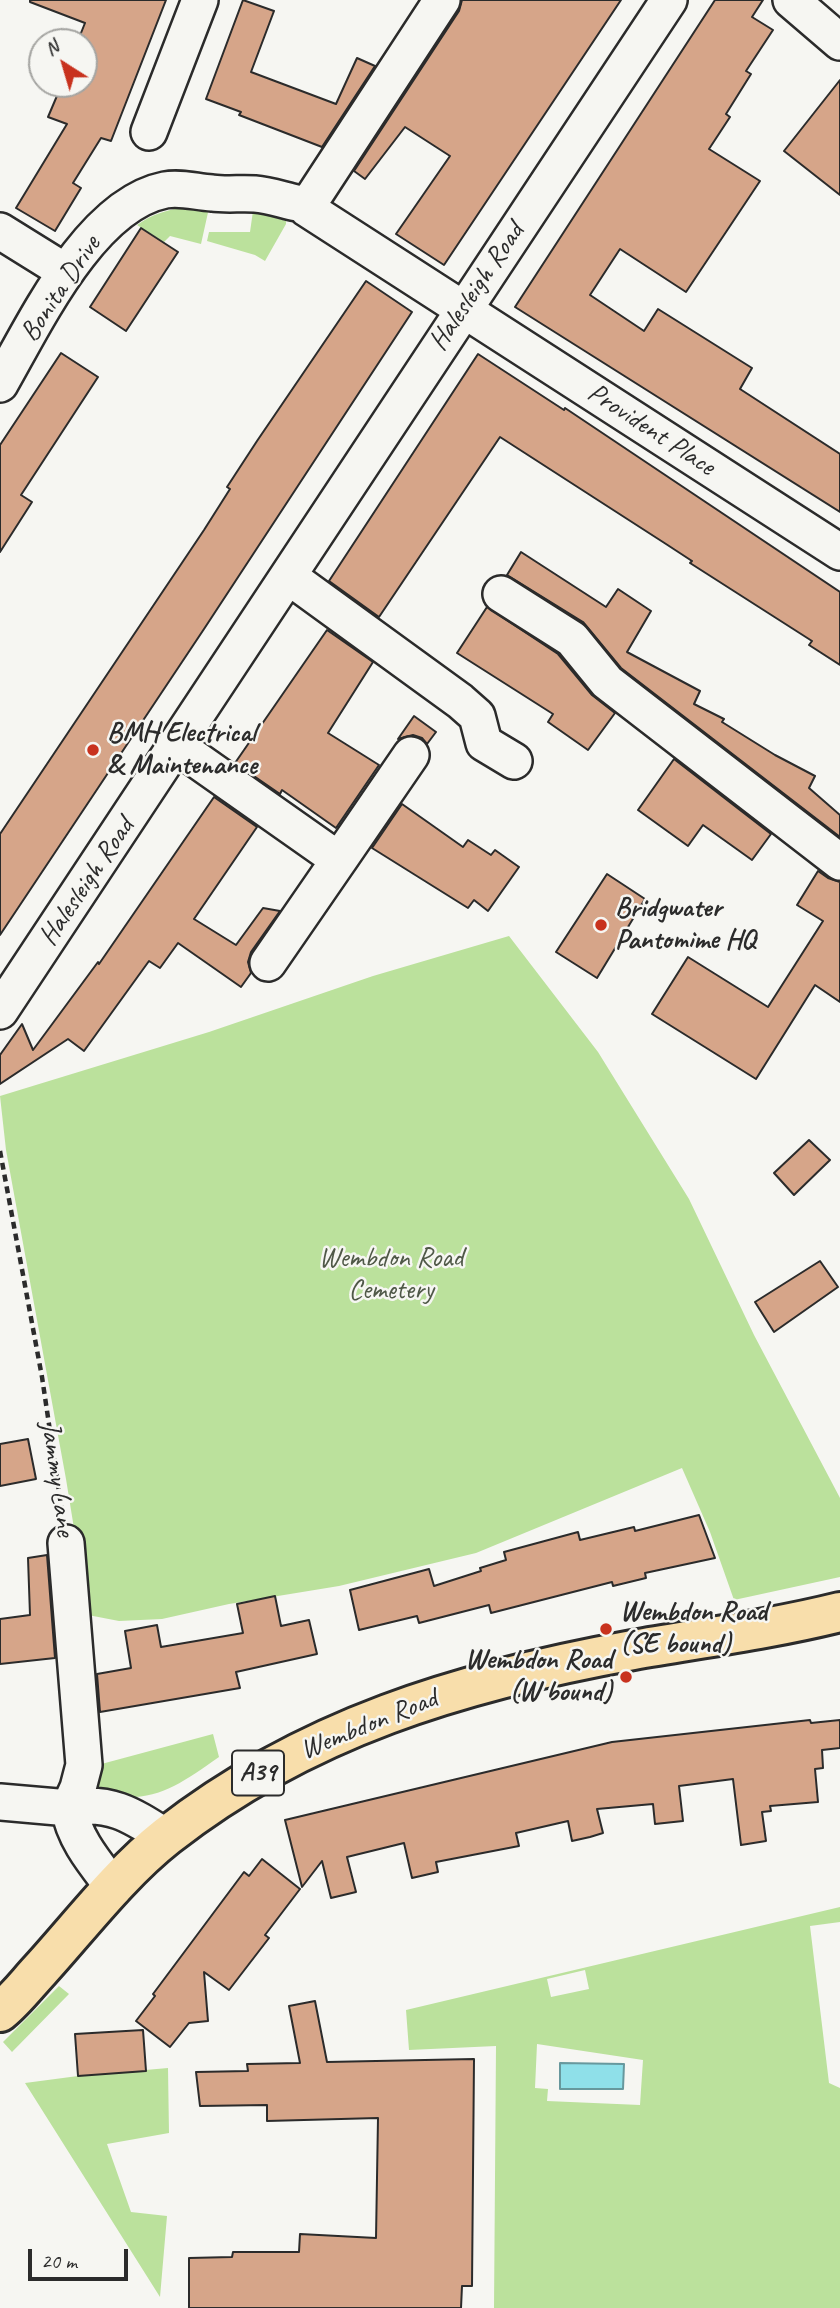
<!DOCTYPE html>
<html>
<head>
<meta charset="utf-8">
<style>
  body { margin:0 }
  #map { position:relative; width:840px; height:2308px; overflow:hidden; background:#f6f6f2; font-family:Caveat,sans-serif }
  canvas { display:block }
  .north { position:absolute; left:28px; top:28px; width:70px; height:70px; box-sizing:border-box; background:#f6f6f2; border:2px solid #a5a5a2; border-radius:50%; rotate:323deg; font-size:19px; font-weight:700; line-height:28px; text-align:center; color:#2b2b2b }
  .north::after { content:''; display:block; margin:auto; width:24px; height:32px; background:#c8321e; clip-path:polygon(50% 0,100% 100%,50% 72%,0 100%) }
  .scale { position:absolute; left:28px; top:2249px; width:100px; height:32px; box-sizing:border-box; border:4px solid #2b2b2b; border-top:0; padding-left:9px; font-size:21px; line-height:24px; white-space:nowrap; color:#2b2b2b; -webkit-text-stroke:5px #f6f6f2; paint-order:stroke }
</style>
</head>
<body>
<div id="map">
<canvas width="840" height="2308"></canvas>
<div class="north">N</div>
<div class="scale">20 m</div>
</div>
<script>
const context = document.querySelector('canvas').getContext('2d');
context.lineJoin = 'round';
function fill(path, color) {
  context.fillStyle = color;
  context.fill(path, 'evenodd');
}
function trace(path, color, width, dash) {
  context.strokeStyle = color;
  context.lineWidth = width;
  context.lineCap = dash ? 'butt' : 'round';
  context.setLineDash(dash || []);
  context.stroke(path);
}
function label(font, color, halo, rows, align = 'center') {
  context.font = font + ' Caveat,sans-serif';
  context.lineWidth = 5;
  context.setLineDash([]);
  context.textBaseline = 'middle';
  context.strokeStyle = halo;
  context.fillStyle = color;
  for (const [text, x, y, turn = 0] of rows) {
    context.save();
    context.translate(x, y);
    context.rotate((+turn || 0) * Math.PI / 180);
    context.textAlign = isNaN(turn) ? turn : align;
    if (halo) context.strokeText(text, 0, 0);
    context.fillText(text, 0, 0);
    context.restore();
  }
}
const green = new Path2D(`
  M188,207L209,208L201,244L170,236L164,242L137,225C152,214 169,209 188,207Z
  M253,211L286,221V224L265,261L255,255L207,241L209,232H250Z
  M509,936L598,1052L689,1199L754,1335L840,1498V1577L734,1600L710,1532L682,1468L476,1553L339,1586L229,1604L162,1619L119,1621L88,1615L66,1479L6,1150L0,1096L209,1032L373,976Z
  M213,1734L219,1757C175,1788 149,1807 93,1792L94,1766Z
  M840,1907V1922L810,1926L829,2083L840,2088V2308H494L496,2046L409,2050L406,2010ZM585,1970L589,1989L551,1997L547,1979ZM537,2044L643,2060L640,2105L547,2101L548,2089L535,2088Z
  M59,1986L69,1994L12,2052L3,2042Z
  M168,2068L169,2133L107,2144L131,2212L167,2216L160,2297L25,2083L78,2076Z`);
const water = new Path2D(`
  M560,2063L624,2064L623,2089H560Z`);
const building = new Path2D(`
  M30,0H166L111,141L101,138L73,183L81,188L55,231L16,208L67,124L48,117L62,84H84V40L79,38L85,23L30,2Z
  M243,0L274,11L251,72L336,104L357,58L375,66L322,147L239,115L241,112L206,99Z
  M462,0H621L444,265L396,234L450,156L405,127L365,179L354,171L459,11Z
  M715,0H763L752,17L773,30L746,71L751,74L726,114L730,117L709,149L760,181L686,292L620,249L590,295L644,331L658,309L752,368L740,389L840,454V512L515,307Z
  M840,80V195L784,151Z
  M141,228L178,252L126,331L90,307Z
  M366,281L412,312L204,629L0,935V834L204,530L230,489L227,487L257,441Z
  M61,353L98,377L21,495L32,502L0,552V445Z
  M478,354L564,410L565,408L840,592V665L809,645L812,641L690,563L692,561L666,544L500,437L379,617L329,581Z
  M521,552L606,607L618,589L651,611L627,652L700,691L694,704L724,719L722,722L775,755L815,776L809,788L840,815V837L621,668L583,622L507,575Z
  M487,607L558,654L592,695L615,713L588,750L548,722L553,714L457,653Z
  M327,630L373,662L328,733L379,765L336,828L282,790L280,794L235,763Z
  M414,716L436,732L427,744L422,738L413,735L398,739Z
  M674,759L771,834L752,860L703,825L688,846L638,810Z
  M214,797L257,827L194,919L236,945L263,908L280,911L251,952L248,962L251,973L241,987L178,943L160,968L149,961L84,1051L68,1039L0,1084V1055L22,1024L33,1050L98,962L99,964Z
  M402,804L463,847L468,840L491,855L495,850L519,867L488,911L474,900L468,908L372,848Z
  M818,871L828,878L840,882V1002L815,985L756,1079L652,1014L688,957L768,1007L823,921L797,905Z
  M607,874L645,899L597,978L556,952Z
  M809,1140L830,1160L794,1195L774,1173Z
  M820,1261L838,1287L774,1332L755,1302Z
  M28,1439L36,1479L0,1486V1444Z
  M699,1515L715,1558L645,1573L646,1578L613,1586L612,1582L491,1613L489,1605L419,1623L417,1616L359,1630L350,1590L429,1569L434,1586L481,1571L480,1568L506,1560L504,1552L578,1532L580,1540L634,1527L635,1531Z
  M47,1555L55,1658L0,1664V1619L30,1615L28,1558Z
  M275,1596L281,1626L309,1620L317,1654L236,1672L240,1688L100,1712L97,1674L131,1668L125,1631L157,1625L161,1647L243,1633L237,1604Z
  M810,1720L811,1723L840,1720V1748L822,1750L823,1768L815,1769L818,1802L770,1806L771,1811L762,1812L766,1841L741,1845L733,1779L679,1786L683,1821L655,1824L653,1804L597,1809L603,1833L590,1837L572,1841L568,1821L516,1833L519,1846L436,1862L438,1872L412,1878L404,1843L347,1857L356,1892L331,1898L322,1861L302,1887L285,1820L612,1742Z
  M262,1859L300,1889L265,1935L269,1938L229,1990L204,1972L208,2021L189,2023L170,2047L136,2021L155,1996L153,1994L244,1872L249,1876Z
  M315,2001L327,2062L474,2059L472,2286H462L461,2308H189V2258L232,2257L233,2252H299L300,2234L376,2238L378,2118L267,2121V2105L200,2106L196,2072L248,2071L247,2064L300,2063L289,2006Z
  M143,2030L146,2071L78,2076L75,2034Z`);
const path = new Path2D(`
  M0,1151L42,1377L62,1512`);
const minor = new Path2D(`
  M442,0L306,208L840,552
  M791,0L840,42
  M149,132L200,0
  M0,231L66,272
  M0,384C35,323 90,205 165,190C181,187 196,192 212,193C226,195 241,193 255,194C269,195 283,200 297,203
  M288,576L460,701L477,716L484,743L514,761
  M501,594L572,639L607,682L840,862
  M177,746L339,860L268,963
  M339,860L411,755
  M0,1011C225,675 444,336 669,0
  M0,1802L69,1808L78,1788L84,1765L66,1543
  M114,1888C95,1863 74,1839 69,1808C110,1800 133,1816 166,1837`);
const major = new Path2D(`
  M0,2012C15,2000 27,1984 40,1970C80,1926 120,1873 167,1836C305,1728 462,1681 633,1650C702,1638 772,1629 840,1612`);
const markers = [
  [93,750,7,"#c8321e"],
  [601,925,7,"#c8321e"],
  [606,1629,7,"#c8321e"],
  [626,1677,7,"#c8321e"]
];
const shields = [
  [258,1773,52]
];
const shieldNames = [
  ["A39",258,1773]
];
const streetNames = [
  ["Halesleigh Road",477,287,-56],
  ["Bonita Drive",61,289,-56],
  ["Provident Place",651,430,33],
  ["Halesleigh Road",87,882,-56],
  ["Jammy Lane",57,1479,82],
  ["Wembdon Road",369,1725,-22]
];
const poiNames = [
  ["BMH Electrical",107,734],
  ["& Maintenance",107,766],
  ["Bridgwater",615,909],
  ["Pantomime HQ",615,941],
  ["Wembdon Road",620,1613],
  ["(SE bound)",620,1645],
  ["Wembdon Road",612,1661,"right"],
  ["(W bound)",612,1693,"right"]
];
const parkNames = [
  ["Wembdon Road",391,1259],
  ["Cemetery",391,1291]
];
fill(green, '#bbe19c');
fill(water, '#8fe0e9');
trace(water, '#67989d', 2);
fill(building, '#d6a589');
trace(building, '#2b2b2b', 2);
trace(minor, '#2b2b2b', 40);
trace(major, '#2b2b2b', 44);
trace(path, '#2b2b2b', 4.5, [7, 5]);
trace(minor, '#f6f6f2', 35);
trace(major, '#f8deab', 38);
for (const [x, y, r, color] of markers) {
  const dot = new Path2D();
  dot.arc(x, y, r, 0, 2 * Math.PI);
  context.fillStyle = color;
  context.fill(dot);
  trace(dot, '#f6f6f2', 2.5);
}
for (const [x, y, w] of shields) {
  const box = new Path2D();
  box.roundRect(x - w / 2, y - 22.5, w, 45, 5);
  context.fillStyle = '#f6f6f2';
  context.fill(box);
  trace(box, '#2b2b2b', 2);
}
label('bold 26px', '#2b2b2b', null, shieldNames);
label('28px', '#2b2b2b', '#f6f6f2', streetNames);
label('bold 28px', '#2b2b2b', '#f6f6f2', poiNames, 'left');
label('28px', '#4f5847', '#f6f6f2', parkNames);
</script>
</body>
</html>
